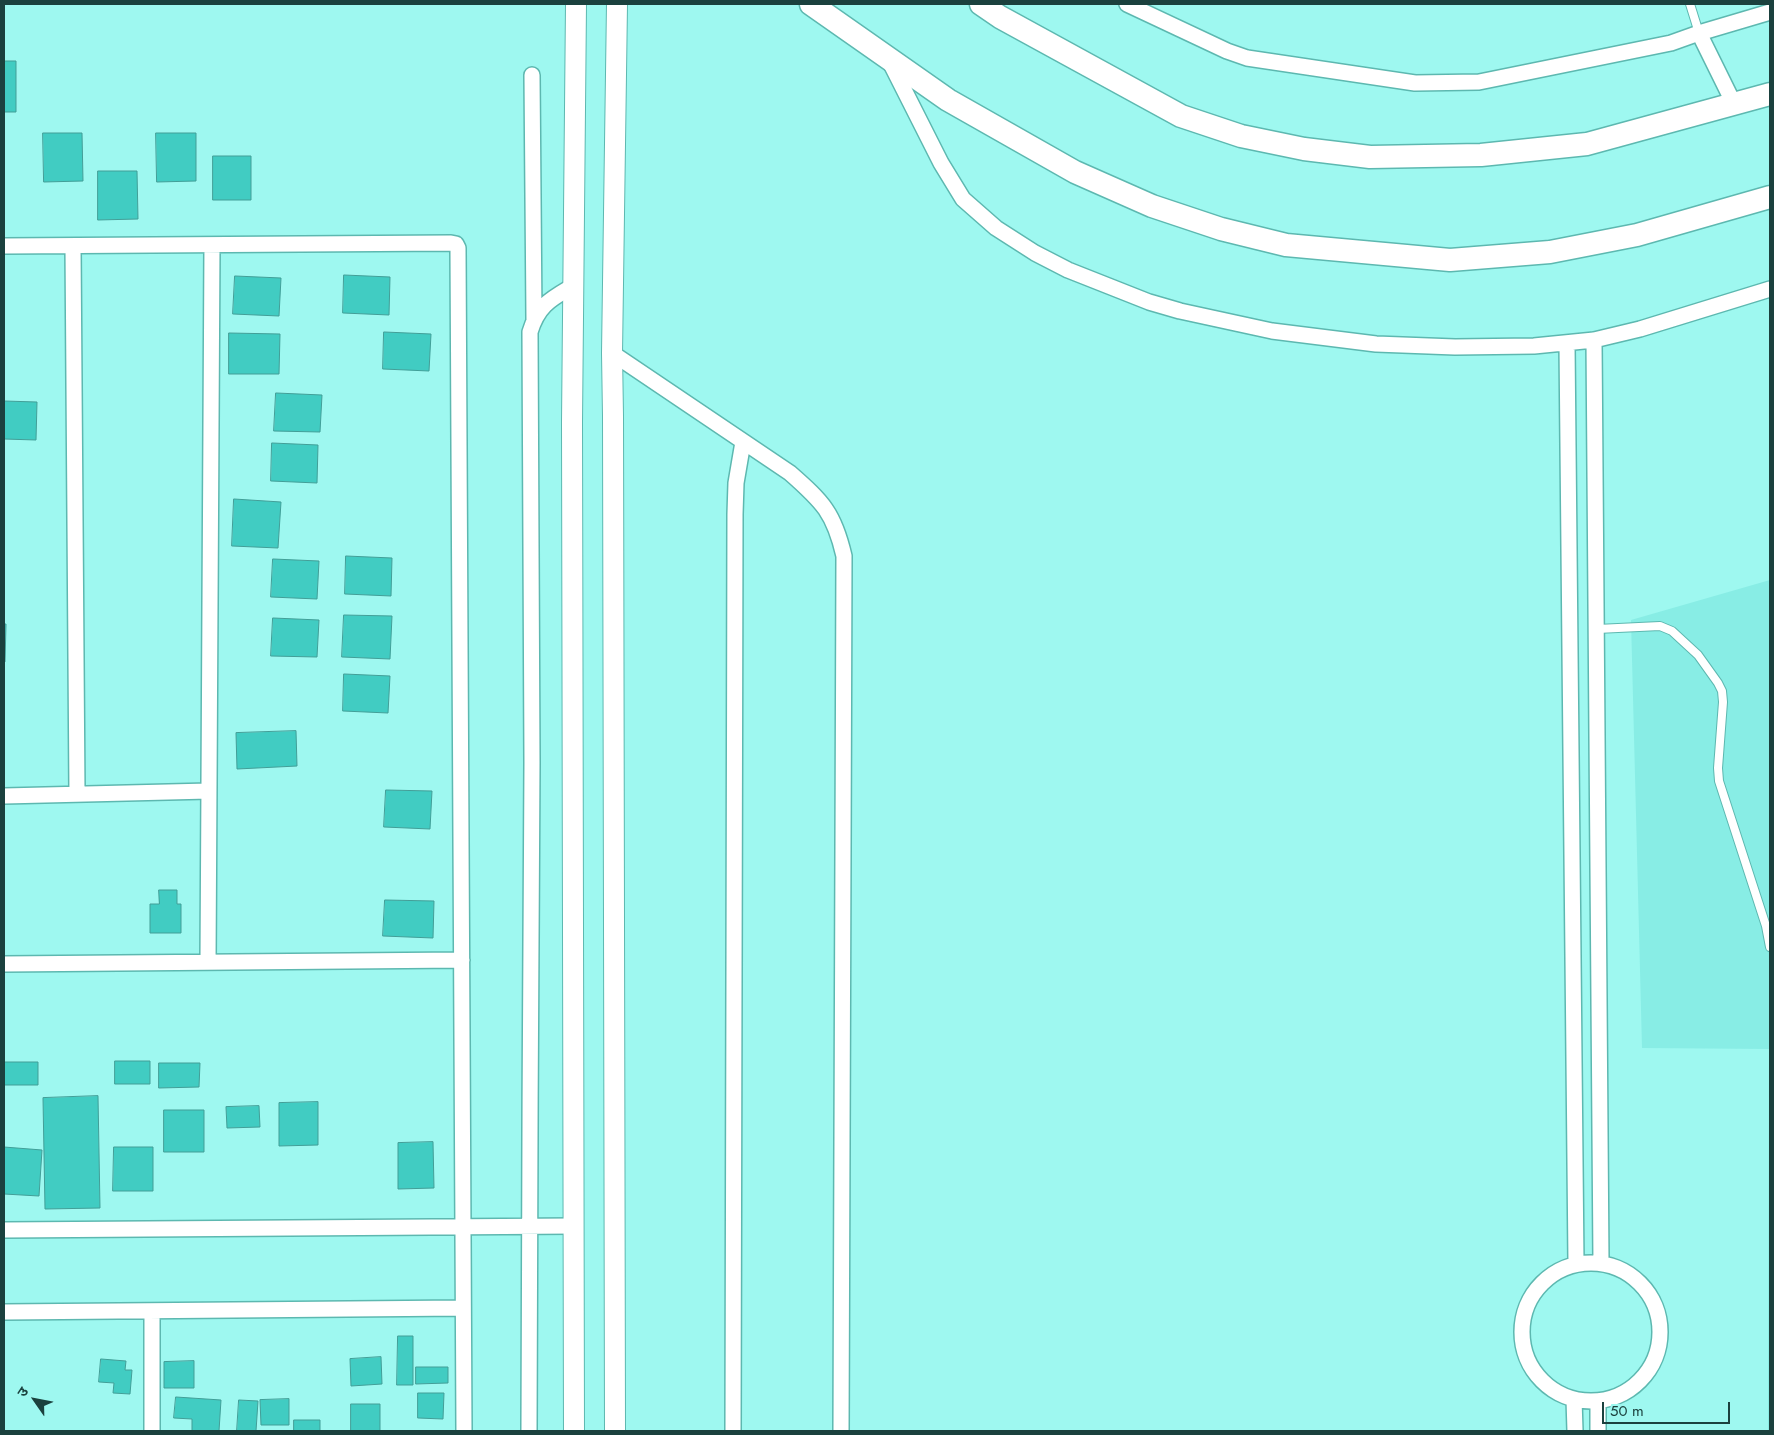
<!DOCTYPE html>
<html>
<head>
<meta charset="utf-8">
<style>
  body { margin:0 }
  #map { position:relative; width:1774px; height:1435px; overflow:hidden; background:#9ef8f0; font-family:Jost,"Noto Sans Devanagari",sans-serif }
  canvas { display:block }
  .frame { position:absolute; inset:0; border:5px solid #1b413e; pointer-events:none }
  .north { position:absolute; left:10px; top:1375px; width:50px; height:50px; -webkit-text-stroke:4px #9ef8f0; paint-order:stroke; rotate:303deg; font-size:14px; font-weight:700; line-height:20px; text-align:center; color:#1b413e }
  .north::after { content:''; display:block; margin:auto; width:18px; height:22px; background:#1b413e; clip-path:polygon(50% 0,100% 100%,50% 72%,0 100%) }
  .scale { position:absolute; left:1602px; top:1402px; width:128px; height:22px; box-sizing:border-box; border:2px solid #1b413e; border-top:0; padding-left:6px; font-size:15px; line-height:18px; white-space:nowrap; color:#1b413e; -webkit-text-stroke:4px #9ef8f0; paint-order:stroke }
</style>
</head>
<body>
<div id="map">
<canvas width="1774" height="1435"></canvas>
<div class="frame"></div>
<div class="north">उ</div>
<div class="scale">50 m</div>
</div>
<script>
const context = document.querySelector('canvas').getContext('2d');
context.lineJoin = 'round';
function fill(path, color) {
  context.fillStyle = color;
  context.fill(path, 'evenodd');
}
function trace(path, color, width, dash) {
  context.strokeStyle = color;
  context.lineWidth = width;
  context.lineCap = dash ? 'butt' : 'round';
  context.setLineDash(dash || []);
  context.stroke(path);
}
const built = new Path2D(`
  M1770,580V1431H1768L1769,1049L1642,1048L1631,620Z`);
const building = new Path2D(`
  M4,61H16V112H4Z
  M43,133H82L83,181L44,182Z
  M156,133H196V181L157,182Z
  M213,156H251V200H213Z
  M98,171H137L138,219L98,220Z
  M344,275L390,277L389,315L343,313Z
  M235,276L281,278L279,316L233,314Z
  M384,332L431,334L429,371L383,369Z
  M229,333L280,334L279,374H229Z
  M276,393L322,395L320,432L274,431Z
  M4,401L37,402L36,440L4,439Z
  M272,443L318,445L317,483L271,481Z
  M234,499L281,502L278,548L232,546Z
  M346,556L392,558L391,596L345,594Z
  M273,559L319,561L317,599L271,597Z
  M344,615L392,616L390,659L342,657Z
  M273,618L319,620L317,657L271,656Z
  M4,624H6L5,662H4Z
  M344,674L390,676L388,713L343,711Z
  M296,731L297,766L237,769L236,733Z
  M386,790L432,791L430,829L384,827Z
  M159,890H177V904H181V933H150V904H159Z
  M385,900L434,901L433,938L383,936Z
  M115,1061H150V1084H115Z
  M4,1062H38V1085H4Z
  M159,1063H200L199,1087L159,1088Z
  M98,1096L100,1208L45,1209L43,1098Z
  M318,1102V1145L279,1146V1103Z
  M259,1106L260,1127L227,1128L226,1107Z
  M164,1110H204V1152H164Z
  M433,1142L434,1188L398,1189V1143Z
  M4,1147L42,1150L39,1196L4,1194Z
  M114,1147H153V1191H113Z
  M398,1336H413V1385H397Z
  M381,1357L382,1384L351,1386L350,1359Z
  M101,1359L126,1361L125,1370H132L130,1394L113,1393L114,1383L99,1382Z
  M194,1361V1388H164V1362Z
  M416,1367H448V1383L416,1384Z
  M418,1393H444L443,1419L418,1418Z
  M176,1397L221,1400L219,1431H192V1419L174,1418Z
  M289,1399V1425H261L260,1400Z
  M239,1400L258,1401L256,1431H237Z
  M351,1404H380V1431H351Z
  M294,1420H320V1431H294Z`);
const service = new Path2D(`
  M1690,4L1699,33
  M1597,629L1660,626L1672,631L1698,655L1718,683L1722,691L1723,702L1718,768L1719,781L1766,926L1770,947`);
const minor = new Path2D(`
  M1127,4L1227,51L1247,58L1415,83L1479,82L1671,43L1699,33L1770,12
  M1699,33L1734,104
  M890,62L941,163L963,199L996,228L1035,253L1068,270L1149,302L1180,311L1272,331L1376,344L1455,347L1534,346L1594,340L1640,329L1770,289
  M532,75L534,319
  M4,246L451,243L456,244L458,248L464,1431
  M73,246L77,794
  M1594,340L1601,1263
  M1567,344L1576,1264
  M612,353L790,473C823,502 834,513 844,556L841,1431
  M4,796L209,791
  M208,962L212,245
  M4,964L462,960
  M4,1230L574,1226
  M1522 1332a69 69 0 1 1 138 0a69 69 0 1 1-138 0Z
  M152,1311V1431
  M4,1312L463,1308
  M1574,1399L1575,1431
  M1598,1401V1431
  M529,1431C528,1208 532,986 532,763C532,619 530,476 530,332C538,305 551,299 573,286
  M733,1431L735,514L736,483L743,442`);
const tertiary = new Path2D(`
  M574,1431L572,422L576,4
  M615,1431L613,416L612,353L617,4`);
const secondary = new Path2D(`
  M811,4L948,100L1075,172L1152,206L1221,229L1286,245L1450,260L1550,252L1637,235L1770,197
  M981,4L1000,17L1181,116L1241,136L1304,149L1370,157L1481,155L1587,144L1770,94`);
fill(built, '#88ede5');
fill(building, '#41ccc2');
trace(building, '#429e97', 1);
trace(service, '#5db8b0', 10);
trace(minor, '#5db8b0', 18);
trace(tertiary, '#5db8b0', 22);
trace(secondary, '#5db8b0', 25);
trace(service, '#fff', 8);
trace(minor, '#fff', 15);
trace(tertiary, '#fff', 20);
trace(secondary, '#fff', 22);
</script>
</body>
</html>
